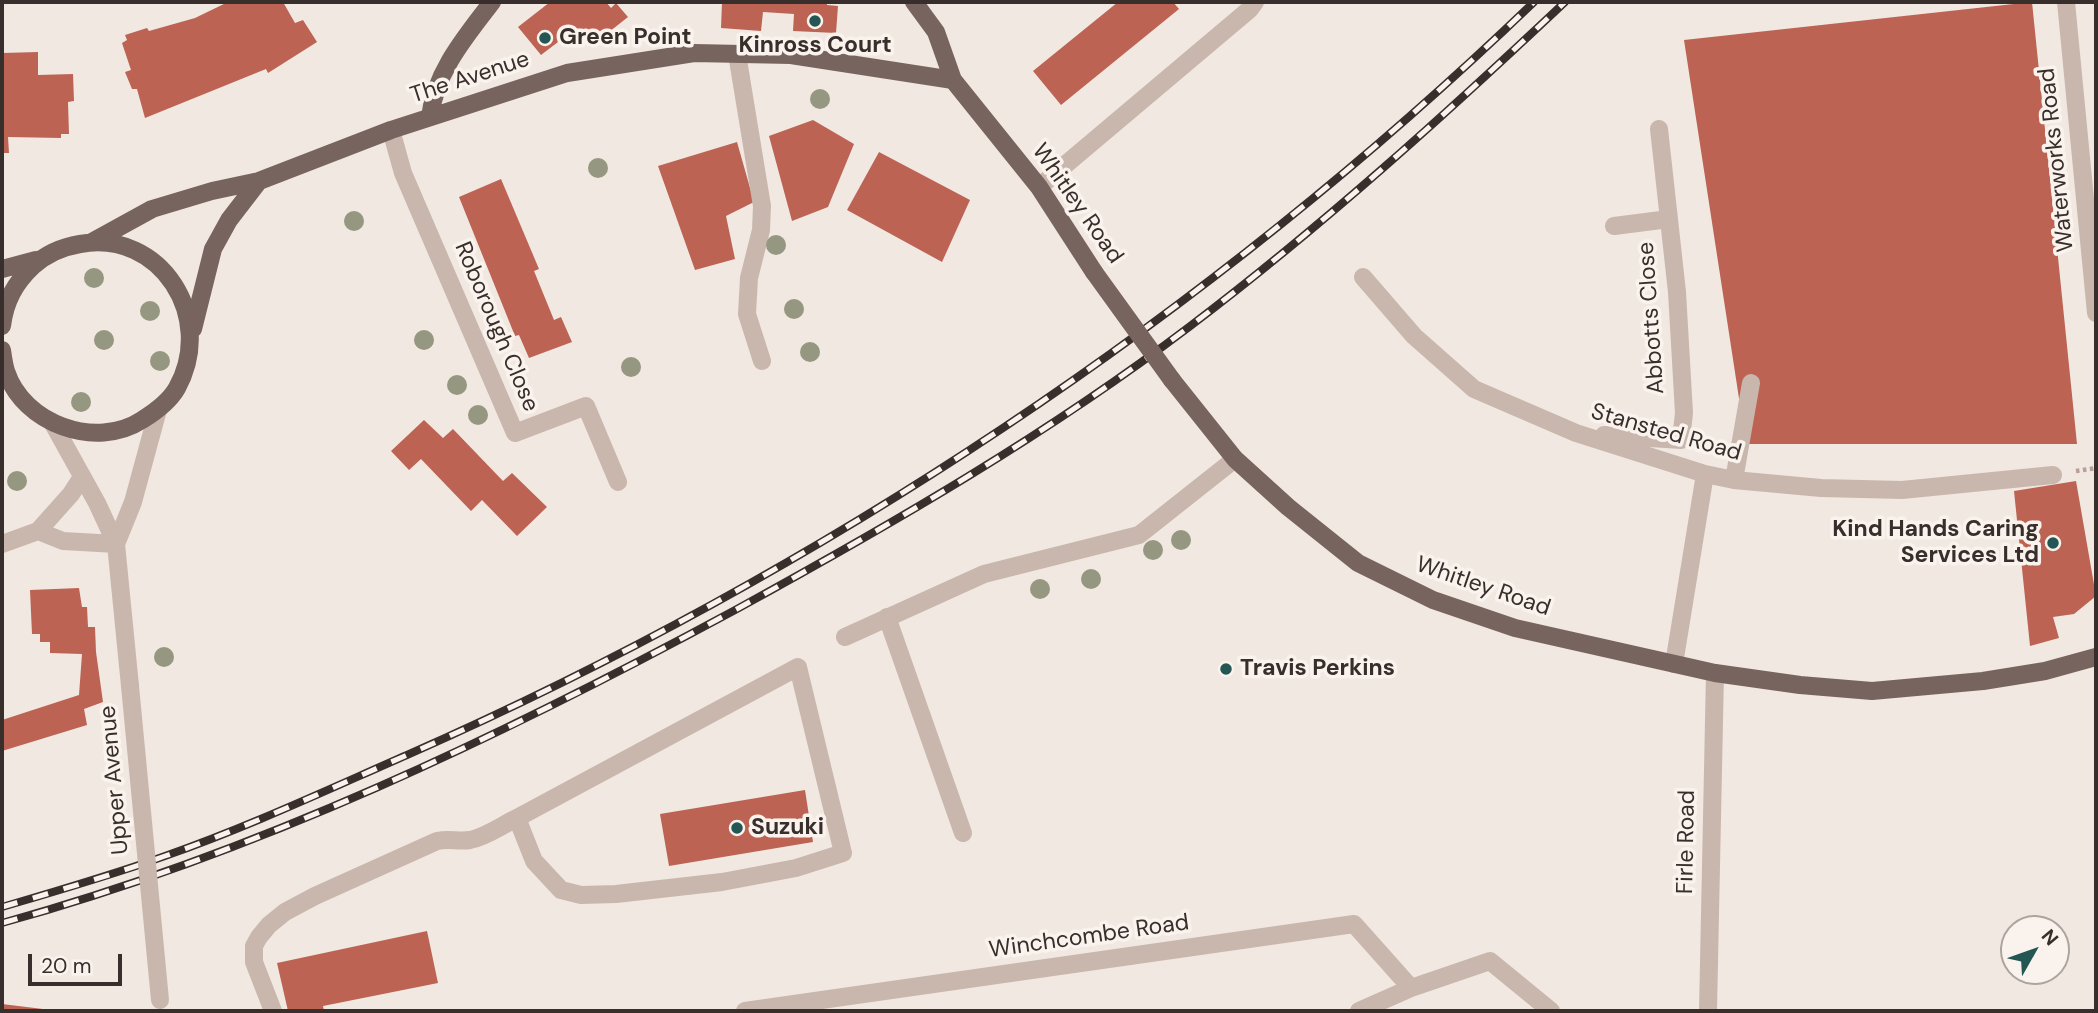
<!DOCTYPE html>
<html>
<head>
<meta charset="utf-8">
<style>
  body { margin:0 }
  #map { position:relative; width:2098px; height:1013px; overflow:hidden; background:#f1e8e1; font-family:"DM Sans",sans-serif }
  canvas { display:block }
  .frame { position:absolute; inset:0; border:4px solid #382e2b; pointer-events:none }
  .north { position:absolute; left:2000px; top:915px; width:70px; height:70px; box-sizing:border-box; background:#f9f2ed; border:2px solid #aca49f; border-radius:50%; rotate:50deg; font-size:19px; font-weight:700; line-height:28px; text-align:center; color:#382e2b }
  .north::after { content:''; display:block; margin:auto; width:24px; height:32px; background:#245654; clip-path:polygon(50% 0,100% 100%,50% 72%,0 100%) }
  .scale { position:absolute; left:28px; top:954px; width:94px; height:32px; box-sizing:border-box; border:4px solid #382e2b; border-top:0; padding-left:9px; font-size:21px; line-height:24px; white-space:nowrap; color:#382e2b; -webkit-text-stroke:5px #f9f2ed; paint-order:stroke }
</style>
</head>
<body>
<div id="map">
<canvas width="2098" height="1013"></canvas>
<div class="frame"></div>
<div class="north">N</div>
<div class="scale">20 m</div>
</div>
<script>
const context = document.querySelector('canvas').getContext('2d');
context.lineJoin = 'round';
function fill(path, color) {
  context.fillStyle = color;
  context.fill(path, 'evenodd');
}
function trace(path, color, width, dash) {
  context.strokeStyle = color;
  context.lineWidth = width;
  context.lineCap = dash ? 'butt' : 'round';
  context.setLineDash(dash || []);
  context.stroke(path);
}
function label(font, color, halo, rows, align = 'center') {
  context.font = font + ' "DM Sans",sans-serif';
  context.lineWidth = 7;
  context.setLineDash([]);
  context.textBaseline = 'middle';
  context.strokeStyle = halo;
  context.fillStyle = color;
  for (const [text, x, y, turn = 0] of rows) {
    context.save();
    context.translate(x, y);
    context.rotate((+turn || 0) * Math.PI / 180);
    context.textAlign = isNaN(turn) ? turn : align;
    if (halo) context.strokeText(text, 0, 0);
    context.fillText(text, 0, 0);
    context.restore();
  }
}
const building = new Path2D(`
  M228,2H283L295,23L303,20L317,42L268,73L266,69L145,118L137,89H132L125,72L131,70L122,43L127,40L125,35L147,28L149,31L195,18Z
  M550,2H606L611,8L616,3L628,17L590,47L575,29L541,55L518,27Z
  M722,2H827V5L838,6L836,33L793,31L794,14L763,12L761,31L721,28Z
  M1118,2H1173L1179,9L1061,105L1033,71Z
  M2032,2L2077,444H1746L1684,40Z
  M38,52V75L73,74L74,101L68,102L69,134H61V138L8,137L9,153H2V53Z
  M813,120L854,144L828,207L792,221L769,136Z
  M737,142L754,202L726,216L735,259L695,270L658,166Z
  M879,152L970,200L942,262L847,210Z
  M501,179L539,269L534,271L554,320L561,317L572,342L529,358L519,335L515,336L459,197Z
  M424,420L443,438L453,429L503,481L512,473L547,507L517,536L482,500L471,511L421,459L409,470L391,451Z
  M2076,481L2096,596L2074,614L2053,617L2059,638L2030,646L2014,491Z
  M79,588L82,607H87L88,627H95L96,652L103,702L84,709L87,725L2,751V720L79,695L82,654L50,653V642H40V634H32L30,590Z
  M805,790L813,842L669,866L660,814Z
  M427,931L438,983L323,1006L324,1011H288L277,963Z
  M2,1004L51,1010V1011H2Z`);
const path = new Path2D(`
  M2076,471L2096,468`);
const minor = new Path2D(`
  M2066,2L2096,313
  M737,54L762,206L761,230L749,278L747,314L762,361
  M391,130L403,173L515,433L586,406L618,482
  M1039,187L1250,9L1255,2
  M1614,226L1669,219
  M1363,277L1414,336L1474,389L1576,433L1705,474L1734,480L1821,488L1902,490L2053,475
  M52,422L97,503L116,544L130,686
  M1604,435L1681,440L1684,413L1677,292L1659,129
  M1734,480L1751,383
  M38,531L63,541L116,544
  M2,544L38,531L71,494L82,477
  M116,544L133,502L158,410
  M887,617L963,833
  M845,637L984,574L1139,535L1235,459
  M1674,664L1705,474
  M273,1011L254,962V946L259,937L269,925L285,912L315,896L437,841C451,838 457,842 470,840C486,837 502,825 517,818L798,667L843,853L796,868L722,882L616,894L581,895L561,890L534,861L517,818
  M745,1011L1354,924L1411,988
  M1359,1011L1411,988L1490,961L1551,1011
  M1708,1011L1715,673`);
const major = new Path2D(`
  M914,2L936,32L953,80L1039,187L1094,272
  M430,117C435,72 466,36 492,2
  M92,242L152,209L212,191L259,181L391,130L567,73L694,53L791,55L953,80
  M2,269L36,260
  M2,326C5,301 15,283 33,266C46,254 62,247 80,244C161,229 216,318 177,388C169,402 155,412 142,420C96,450 23,424 6,371C4,365 3,357 2,350
  M193,329L213,249L229,220L259,181
  M1172,380L1235,459L1288,507L1358,563L1433,600L1515,628L1715,673L1800,685L1872,691L1983,681L2045,671L2096,657`);
const rail = new Path2D(`
  M2,907C57,891 112,875 165,856C248,827 327,790 407,755C822,572 1207,316 1534,2
  M2,923C260,852 502,736 737,609C892,524 1048,434 1189,327C1321,227 1445,115 1565,2`);
const minorBridge = new Path2D(`
  M130,686L160,1000`);
const majorBridge = new Path2D(`
  M1094,272L1172,380`);
const trees = [
  [820,99],
  [598,168],
  [354,221],
  [776,245],
  [94,278],
  [794,309],
  [150,311],
  [104,340],
  [424,340],
  [810,352],
  [160,361],
  [631,367],
  [457,385],
  [81,402],
  [478,415],
  [17,481],
  [1181,540],
  [1153,550],
  [1091,579],
  [1040,589],
  [164,657]
];
const markers = [
  [815,21,7,"#245654"],
  [545,38,7,"#245654"],
  [2053,543,7,"#245654"],
  [1226,669,7,"#245654"],
  [737,828,7,"#245654"]
];
const poiNames = [
  ["Green Point",559,38],
  ["Kinross Court",815,46,"center"],
  ["Kind Hands Caring",2039,530,"right"],
  ["Services Ltd",2039,556,"right"],
  ["Travis Perkins",1240,669],
  ["Suzuki",751,828]
];
const streetNames = [
  ["The Avenue",470,78,-18],
  ["Waterworks Road",2057,160,-96],
  ["Whitley Road",1077,204,55],
  ["Abbotts Close",1652,318,-94],
  ["Roborough Close",496,327,67],
  ["Stansted Road",1666,433,16],
  ["Whitley Road",1483,587,19],
  ["Upper Avenue",115,780,-95],
  ["Firle Road",1687,842,-89],
  ["Winchcombe Road",1089,937,-8]
];
fill(building, '#bc6354');
trace(path, '#b5a197', 4.5, [3.5, 3.5]);
trace(minor, '#c9b7ad', 18);
trace(major, '#78645e', 18);
trace(rail, '#382e2b', 8);
trace(rail, '#f9f2ed', 5, [16]);
trace(minorBridge, '#c9b7ad', 18);
trace(majorBridge, '#78645e', 18);
context.fillStyle = '#969780';
for (const [x, y] of trees) {
  context.beginPath();
  context.arc(x, y, 10, 0, 2 * Math.PI);
  context.fill();
}
for (const [x, y, r, color] of markers) {
  const dot = new Path2D();
  dot.arc(x, y, r, 0, 2 * Math.PI);
  context.fillStyle = color;
  context.fill(dot);
  trace(dot, '#f9f2ed', 2.5);
}
label('bold 23px', '#382e2b', '#f9f2ed', poiNames, 'left');
label('23px', '#382e2b', '#f9f2ed', streetNames);
</script>
</body>
</html>
